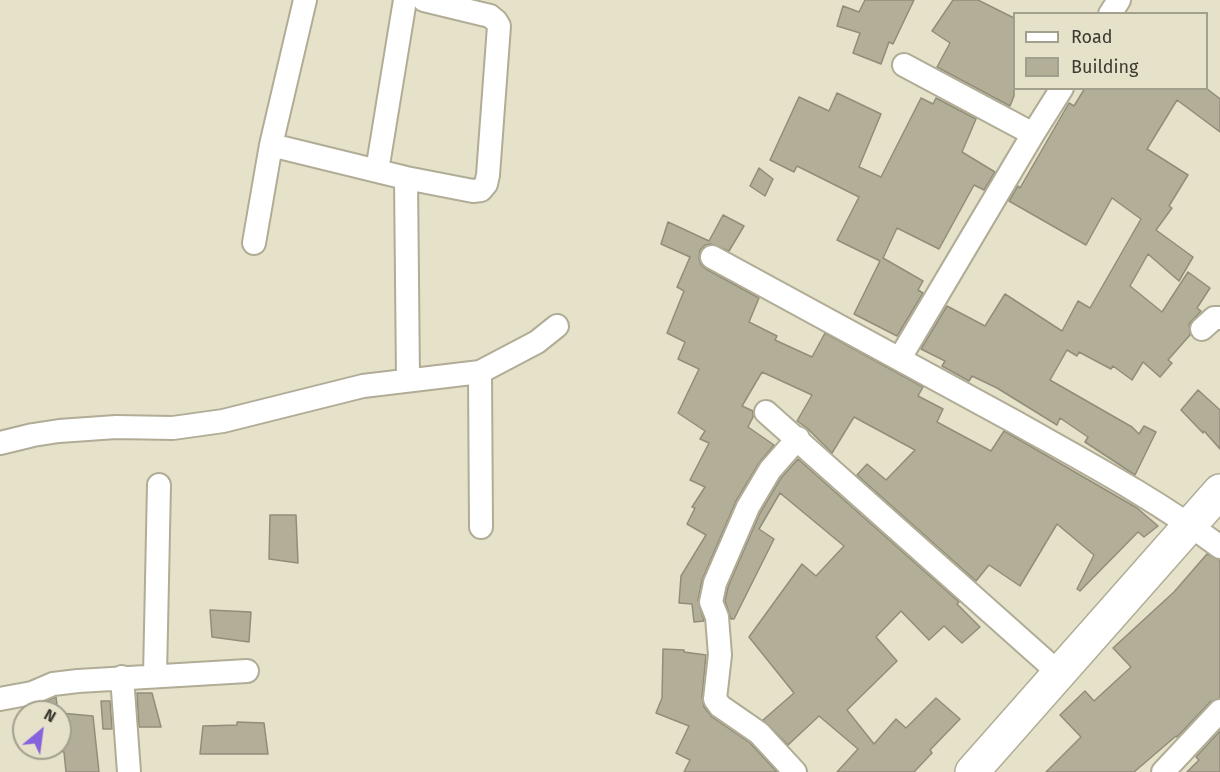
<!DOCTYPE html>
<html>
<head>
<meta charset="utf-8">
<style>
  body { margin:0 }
  #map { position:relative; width:1220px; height:772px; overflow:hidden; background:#e6e1c9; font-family:"Fira Sans",sans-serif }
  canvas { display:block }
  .legend { position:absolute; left:1013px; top:12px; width:195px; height:78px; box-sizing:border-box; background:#e6e1c9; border:2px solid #a29f8d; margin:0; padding:8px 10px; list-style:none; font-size:18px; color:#3d3b32 }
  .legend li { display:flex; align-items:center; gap:12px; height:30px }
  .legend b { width:30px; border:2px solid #a29f8d }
  .north { position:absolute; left:12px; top:700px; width:60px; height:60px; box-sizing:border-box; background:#e6e1c9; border:2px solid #a29f8d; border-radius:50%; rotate:29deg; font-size:16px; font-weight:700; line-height:24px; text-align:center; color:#3d3b32 }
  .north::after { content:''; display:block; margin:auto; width:21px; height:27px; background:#8663dd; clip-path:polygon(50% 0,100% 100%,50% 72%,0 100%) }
</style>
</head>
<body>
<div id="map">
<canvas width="1220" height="772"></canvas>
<ul class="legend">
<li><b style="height:8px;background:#fff"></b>Road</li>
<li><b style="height:16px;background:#b3ae98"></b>Building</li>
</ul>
<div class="north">N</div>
</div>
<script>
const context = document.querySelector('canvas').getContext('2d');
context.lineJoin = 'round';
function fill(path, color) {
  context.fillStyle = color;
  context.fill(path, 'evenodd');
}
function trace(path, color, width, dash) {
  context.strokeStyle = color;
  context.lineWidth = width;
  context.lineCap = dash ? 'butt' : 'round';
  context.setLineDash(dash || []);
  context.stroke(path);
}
const building = new Path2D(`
  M865,0H914L893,44L889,42L881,64L853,53L860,33L837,26L843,6L859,12Z
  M953,0H978L1014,18V96L1010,106L937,67L950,43L932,31Z
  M1085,88H1206L1220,99V132L1177,100L1147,149L1188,175L1169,206L1172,208L1156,230L1193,257L1179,281L1148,254L1130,286L1162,312L1188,272L1210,288L1197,308L1201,311L1189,324L1190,335L1168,360L1172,363L1160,377L1143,362L1132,380L1113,366L1111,369L1079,352L1077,356L1067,350L1050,380L1132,427L1139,434L1144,426L1156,432L1135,475L1085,442L1088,437L1060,418L1057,425L997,388L972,376L969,381L942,366L945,361L921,349L947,306L985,326L1005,294L1062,331L1078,301L1090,308L1141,219L1112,198L1086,245L1009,201L1018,186L1020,188L1069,103L1074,106Z
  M837,93L881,114L859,167L881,177L921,98L933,104L936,98L976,119L962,152L995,172L984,190L974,185L939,249L897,228L883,258L923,281L918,290L923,293L897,336L854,314L880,261L837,240L859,197L797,166L794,172L770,160L799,97L829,111Z
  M759,168L773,179L765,196L750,186Z
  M723,215L744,226L729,251L711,244L705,245L700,250L699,258L701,265L706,269L759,298L749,322L777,336L775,340L812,357L825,333L923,387L918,396L943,409L937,422L991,451L1004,431L1137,508L1158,526L1144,537L1138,532L1080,591L1077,589L1094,555L1057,524L1020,586L989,565L976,581L857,475L867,464L886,480L915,450L854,417L832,453L807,428L797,421L812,395L762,372L742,406L753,411V417L748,427L774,445L759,463L736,501L702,580L698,600L704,621L694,622L692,604L679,603L681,576L706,535L687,524L695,508L692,507L705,487L690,480L709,443L700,439L705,431L678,413L699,369L678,359L685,342L667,333L684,291L677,287L690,257L661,244L668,222L709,241Z
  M1198,390L1220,410V449L1204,431L1203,433L1181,410Z
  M798,459L959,602L957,604L980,627L962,643L944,626L929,640L901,611L876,637L897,661L847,710L874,744L896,719L906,728L936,698L960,719L930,750L932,753L914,772H837L858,749L819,716L788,745L763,720L794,693L749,637L802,564L816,576L844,546L780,493L759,529L774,539L734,619H731L725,601L728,587L760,513L781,478Z
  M270,515H296L298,563L269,559Z
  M1207,554L1220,560V698L1210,702L1177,737L1176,736L1134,772H1046L1081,737L1060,715L1085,691L1094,701L1131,667L1113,648L1174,592Z
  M210,610L251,612L249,642L212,637Z
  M663,649L684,650V652L706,655L702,697L704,707L712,717L750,743L777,772H684L690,760L676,753L689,726L656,713L662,698Z
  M137,693H152L161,727H139Z
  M56,697L58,712H34L33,706Z
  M101,701H110L112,729H103Z
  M60,713L93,716L99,772H66L64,752L60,751Z
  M237,722L264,723L268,754H200L203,726L237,725Z
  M1220,731V772H1187L1199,760L1196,757Z`);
const street = new Path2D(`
  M1110,14L1119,0
  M904,65L1033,134
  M271,145L406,178L473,191L481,190L486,184L488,175L499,26L496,21L490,16L424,0
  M377,171L405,0
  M406,178L408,380
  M254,243L271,145L305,0
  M712,257C813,311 914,366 1015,422C1084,461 1156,499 1220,547
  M1202,329L1214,318H1220
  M900,358L1033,134L1062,88
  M480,372L481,527
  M766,412L1060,674
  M0,443L33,435L59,431L116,427L173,428L223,421L363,386L480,372L537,342L557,326
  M155,676L159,485
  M122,677L129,772
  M0,699L32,693L53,684L78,681L247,671
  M795,772L759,733L720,706L715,699L720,655L717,617L711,602L715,583L748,507L770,470L798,438
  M1163,772L1220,711`);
const highway = new Path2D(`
  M972,772L1220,491`);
fill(building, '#b3ae98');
trace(building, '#928d78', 1.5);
trace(street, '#b1ac96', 26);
trace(highway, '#b1ac96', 36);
trace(street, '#fff', 22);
trace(highway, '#fff', 33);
</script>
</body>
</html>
